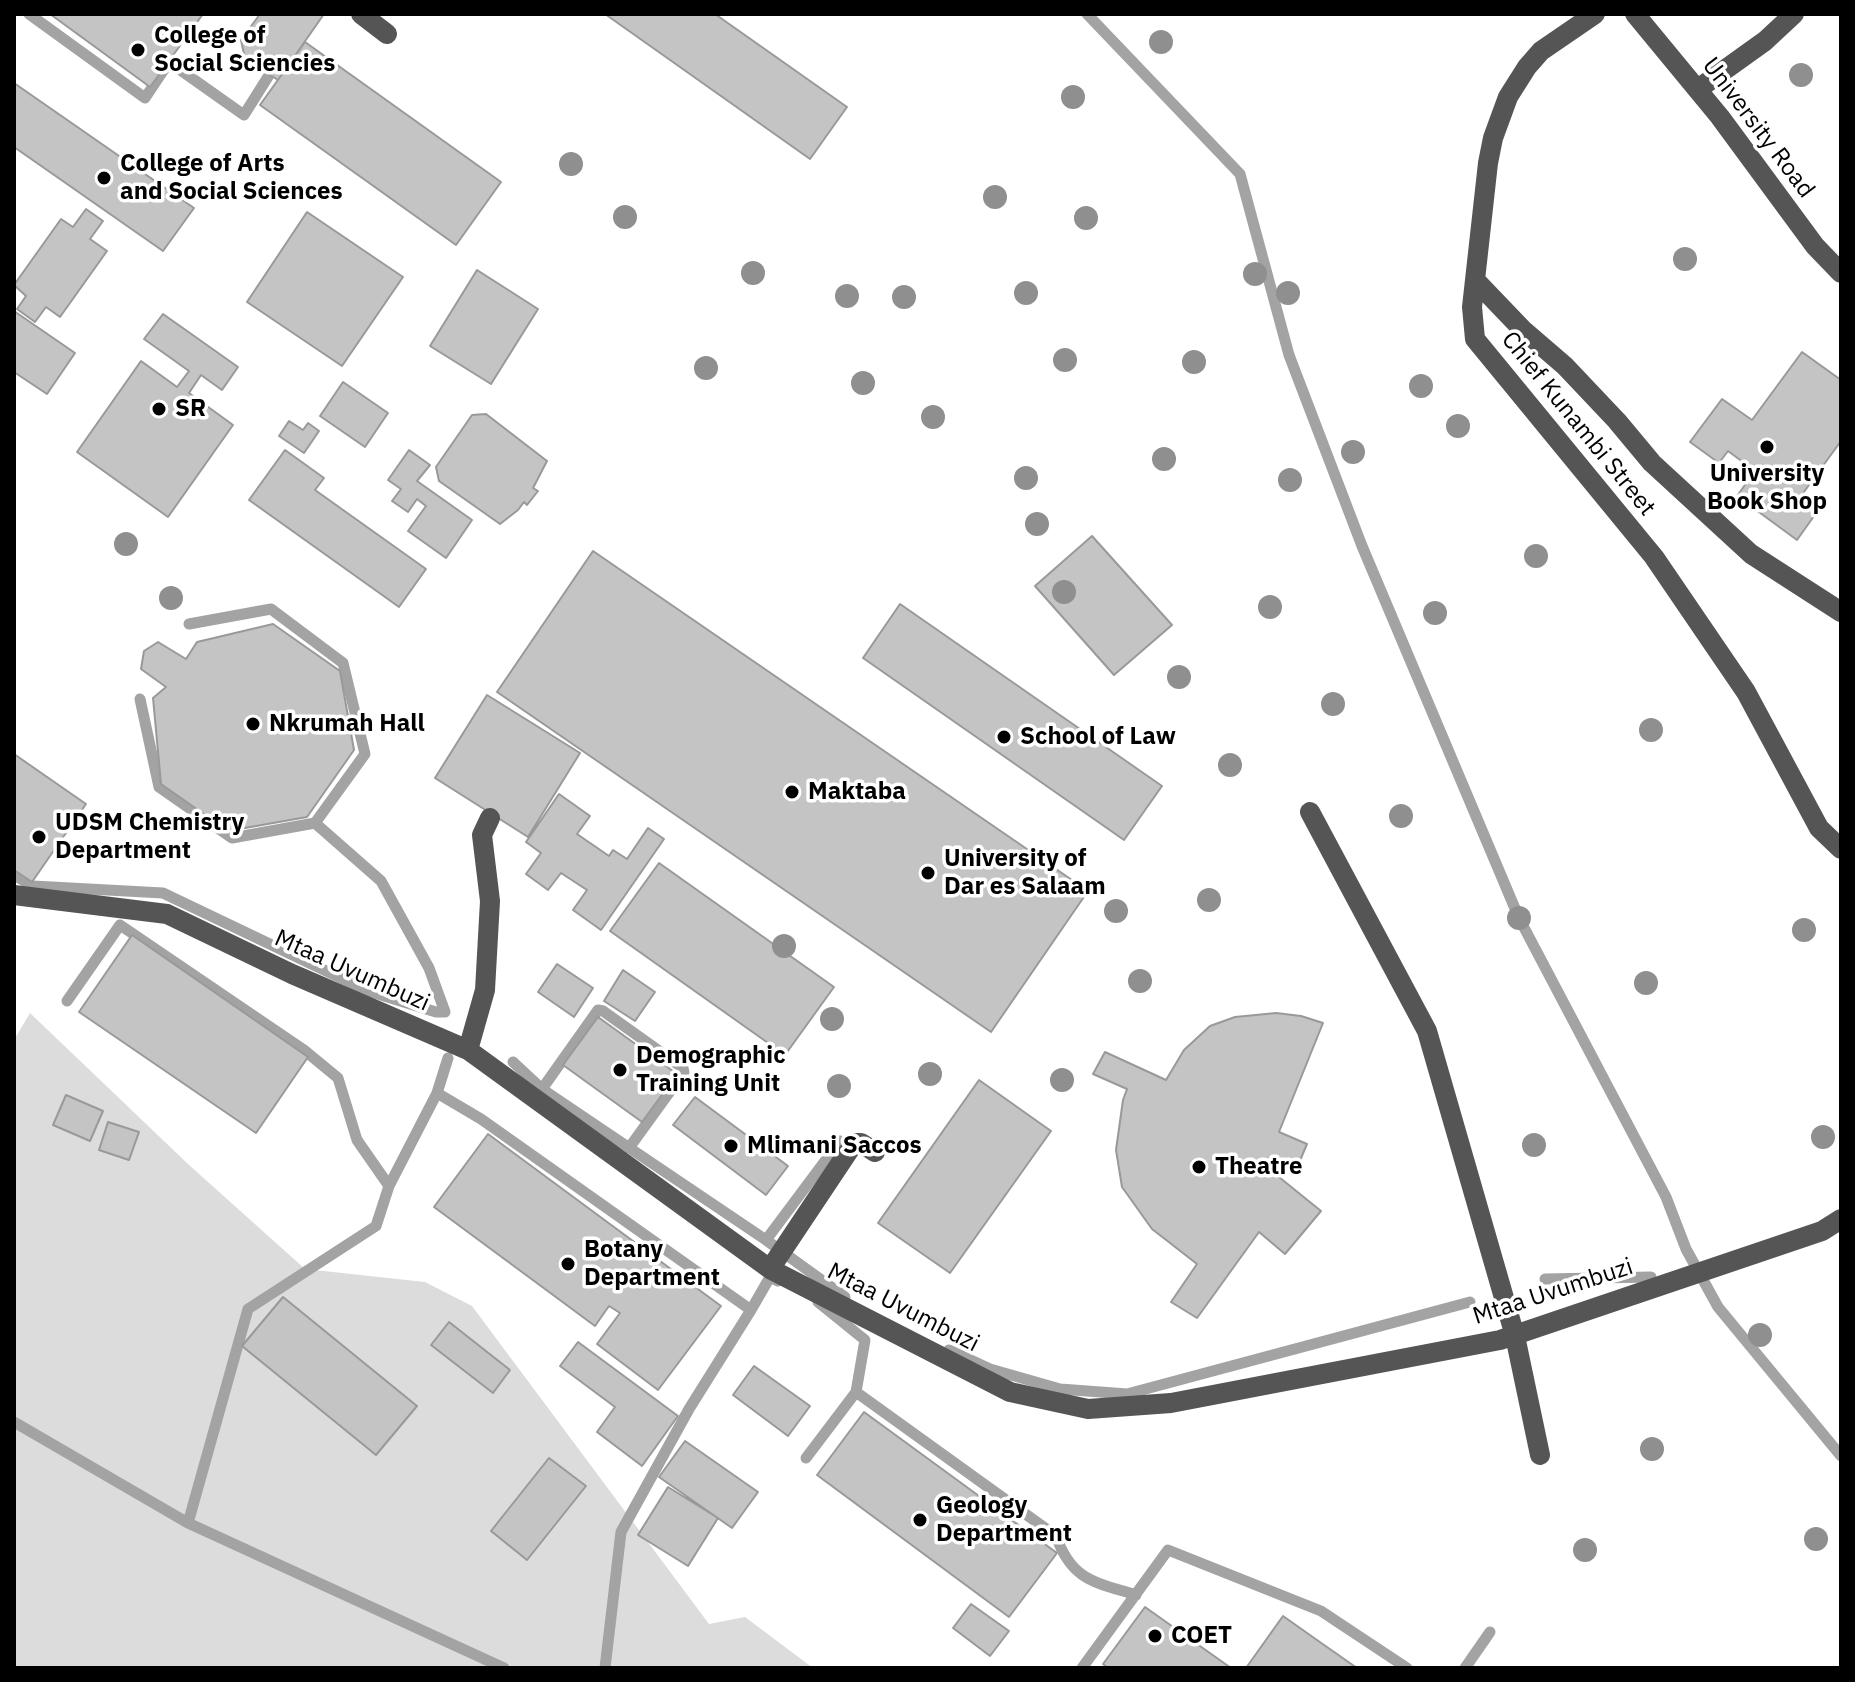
<!DOCTYPE html>
<html>
<head>
<meta charset="utf-8">
<style>
  body { margin:0 }
  #map { position:relative; width:1855px; height:1682px; overflow:hidden; background:#fff; font-family:"IBM Plex Sans",sans-serif }
  canvas { display:block }
  .frame { position:absolute; inset:0; border:16px solid #000; pointer-events:none }
</style>
</head>
<body>
<div id="map">
<canvas width="1855" height="1682"></canvas>
<div class="frame"></div>
</div>
<script>
const context = document.querySelector('canvas').getContext('2d');
context.lineJoin = 'round';
function fill(path, color) {
  context.fillStyle = color;
  context.fill(path, 'evenodd');
}
function trace(path, color, width, dash) {
  context.strokeStyle = color;
  context.lineWidth = width;
  context.lineCap = dash ? 'butt' : 'round';
  context.setLineDash(dash || []);
  context.stroke(path);
}
function label(font, color, halo, rows, align = 'center') {
  context.font = font + ' "IBM Plex Sans",sans-serif';
  context.lineWidth = 7;
  context.setLineDash([]);
  context.textBaseline = 'middle';
  context.strokeStyle = halo;
  context.fillStyle = color;
  for (const [text, x, y, turn = 0] of rows) {
    context.save();
    context.translate(x, y);
    context.rotate((+turn || 0) * Math.PI / 180);
    context.textAlign = isNaN(turn) ? turn : align;
    if (halo) context.strokeText(text, 0, 0);
    context.fillText(text, 0, 0);
    context.restore();
  }
}
const green = new Path2D(`
  M30,1013L188,1164L305,1269L425,1282L472,1306L709,1624L745,1617L813,1668H14V1040Z`);
const stream = new Path2D(`
  M29,14L145,98L169,62L244,115L276,64
  M1087,14L1240,174L1289,355L1362,546L1519,918L1666,1197L1686,1249L1718,1307L1841,1456
  M140,699L159,787L232,838L315,823L365,754L343,663L271,609L189,624
  M14,875L33,886L163,893L368,991L436,1012H445L429,968L381,881L315,823
  M67,1001L120,925L304,1050L338,1078L357,1140L389,1186
  M513,1062L542,1089L766,1240L845,1297
  M542,1089L598,1010L603,1011L683,1068L684,1072L629,1148
  M437,1093L481,1119L751,1310L689,1409L621,1532L605,1668
  M766,1240L840,1141
  M1545,1279L1651,1277
  M818,1302L865,1340L856,1392
  M751,1310L770,1277L778,1281
  M949,1350L990,1369L1060,1389L1127,1394L1470,1302
  M14,1422L188,1523L504,1668
  M806,1458L856,1392L1056,1536C1072,1581 1095,1582 1136,1595
  M188,1523L248,1309L376,1226L389,1186L437,1093L448,1058
  M1082,1668L1168,1550L1321,1611L1407,1668
  M1465,1668L1490,1632`);
const building = new Path2D(`
  M50,14H203L150,87Z
  M260,14H324L278,80L245,59L241,40Z
  M605,14H715L847,107L810,159Z
  M305,42L501,182L456,245L260,105Z
  M14,83L194,208L163,251L14,147Z
  M86,209L103,221L90,239L107,251L60,317L46,307L35,322L17,309L26,296L14,285L61,219L73,227Z
  M307,212L403,277L342,366L247,302Z
  M477,270L538,309L491,384L430,346Z
  M14,311L75,353L47,394L14,372Z
  M163,314L238,367L222,390L201,375L189,393L233,425L168,517L77,452L141,361L177,387L189,371L144,339Z
  M1802,352L1841,380V441L1801,496L1819,509L1797,540L1737,496L1755,471L1728,451L1719,463L1690,442L1722,399L1752,420Z
  M343,382L388,413L365,447L320,416Z
  M486,414L547,461L533,488L538,491L527,505L524,502L518,510L500,524L439,481L436,467L472,415Z
  M289,421L303,430L308,423L319,431L304,453L279,436Z
  M285,450L324,478L315,490L426,569L399,607L249,500Z
  M409,450L430,465L417,481L472,520L446,558L408,531L426,506L417,499L408,512L392,501L401,489L388,480Z
  M1092,536L1172,625L1114,675L1035,586Z
  M593,551L1088,891L991,1032L497,692Z
  M900,604L1162,786L1124,840L863,658Z
  M273,624L340,671L354,750L307,817L228,831L161,784L153,698L166,687L141,669L144,651L158,642L186,659L197,642Z
  M487,695L580,753L528,837L435,778Z
  M14,754L86,804L32,882L14,870Z
  M559,794L590,816L577,834L609,856L613,850L627,859L648,828L664,839L601,930L573,910L587,890L561,873L548,890L526,874L541,853L526,842Z
  M659,863L834,987L785,1055L610,931Z
  M132,935L308,1057L256,1133L79,1012Z
  M557,964L593,988L574,1017L538,992Z
  M623,970L655,992L635,1021L604,1001Z
  M1276,1013L1301,1016L1323,1023L1279,1132L1307,1144L1296,1170L1281,1163L1274,1173L1321,1211L1285,1254L1259,1232L1197,1318L1171,1302L1197,1264L1152,1229L1122,1187L1116,1150L1123,1100L1127,1089L1093,1074L1105,1052L1166,1080L1184,1050L1210,1026L1235,1017Z
  M598,1017L677,1074L642,1122L563,1065Z
  M979,1080L1051,1131L950,1273L878,1223Z
  M66,1095L103,1111L90,1141L53,1125Z
  M695,1097L788,1166L766,1195L673,1125Z
  M108,1122L139,1132L129,1160L99,1150Z
  M488,1134L721,1306L658,1390L597,1344L620,1313L609,1306L595,1326L434,1207Z
  M283,1297L417,1406L376,1455L242,1346Z
  M449,1322L510,1370L493,1393L431,1345Z
  M578,1342L678,1416L642,1466L597,1432L615,1407L560,1366Z
  M754,1366L810,1406L788,1436L733,1395Z
  M864,1412L1057,1553L1009,1617L817,1475Z
  M685,1441L758,1492L732,1528L659,1477Z
  M549,1458L586,1486L527,1560L491,1531Z
  M668,1487L718,1518L688,1566L638,1535Z
  M971,1604L1009,1631L990,1656L953,1628Z
  M1145,1607L1231,1668H1108L1103,1664Z
  M1283,1616L1317,1640L1357,1668H1246Z`);
const minor = new Path2D(`
  M361,14L387,34
  M1595,14L1541,51L1527,67L1508,97L1493,138L1488,163L1472,307L1475,339L1654,557L1746,692L1819,828L1841,849
  M1635,14L1720,117L1815,246L1841,273
  M1698,89L1765,41L1794,14
  M1476,281L1522,329L1565,366L1617,421L1652,463L1751,554L1841,612
  M1310,812L1427,1031L1515,1336L1540,1455
  M14,895L167,914L292,974L468,1050L770,1269L1010,1392L1088,1409L1171,1403L1500,1340L1822,1231L1841,1219
  M468,1050L485,990L490,901L482,835L490,818
  M770,1269L854,1143H861L875,1152`);
const trees = [
  [1161,42],
  [1801,75],
  [1073,97],
  [571,164],
  [995,197],
  [625,217],
  [1086,218],
  [1685,259],
  [753,273],
  [1255,274],
  [1026,293],
  [1288,293],
  [847,296],
  [904,297],
  [1065,360],
  [1194,362],
  [706,368],
  [863,383],
  [1421,386],
  [933,417],
  [1458,426],
  [1353,452],
  [1164,459],
  [1026,478],
  [1290,480],
  [1037,524],
  [126,544],
  [1536,556],
  [1064,592],
  [171,598],
  [1270,607],
  [1435,613],
  [1179,677],
  [1333,704],
  [1651,730],
  [1230,765],
  [1401,816],
  [1209,900],
  [1116,911],
  [1519,918],
  [1804,930],
  [784,946],
  [1140,981],
  [1646,983],
  [832,1019],
  [930,1074],
  [1062,1080],
  [839,1086],
  [1823,1137],
  [1534,1145],
  [1760,1335],
  [1652,1449],
  [1816,1539],
  [1585,1550]
];
const markers = [
  [138,50,8,"#000"],
  [104,178,8,"#000"],
  [159,409,8,"#000"],
  [1767,447,8,"#000"],
  [253,724,8,"#000"],
  [1004,737,8,"#000"],
  [792,792,8,"#000"],
  [39,837,8,"#000"],
  [928,873,8,"#000"],
  [620,1070,8,"#000"],
  [731,1146,8,"#000"],
  [1199,1167,8,"#000"],
  [568,1264,8,"#000"],
  [920,1520,8,"#000"],
  [1155,1636,8,"#000"]
];
const poiNames = [
  ["College of",154,36],
  ["Social Sciencies",154,64],
  ["College of Arts",120,164],
  ["and Social Sciences",120,192],
  ["SR",175,409],
  ["University",1767,474,"center"],
  ["Book Shop",1767,502,"center"],
  ["Nkrumah Hall",269,724],
  ["School of Law",1020,737],
  ["Maktaba",808,792],
  ["UDSM Chemistry",55,823],
  ["Department",55,851],
  ["University of",944,859],
  ["Dar es Salaam",944,887],
  ["Demographic",636,1056],
  ["Training Unit",636,1084],
  ["Mlimani Saccos",747,1146],
  ["Theatre",1215,1167],
  ["Botany",584,1250],
  ["Department",584,1278],
  ["Geology",936,1506],
  ["Department",936,1534],
  ["COET",1171,1636]
];
const streetNames = [
  ["University Road",1758,128,53],
  ["Chief Kunambi Street",1578,424,51],
  ["Mtaa Uvumbuzi",352,971,24],
  ["Mtaa Uvumbuzi",1553,1292,-18],
  ["Mtaa Uvumbuzi",903,1308,27]
];
fill(green, '#dcdcdc');
trace(stream, '#a3a3a3', 11);
fill(building, '#c4c4c4');
trace(building, '#999', 2);
trace(minor, '#555', 20);
context.fillStyle = '#8f8f8f';
for (const [x, y] of trees) {
  context.beginPath();
  context.arc(x, y, 12, 0, 2 * Math.PI);
  context.fill();
}
for (const [x, y, r, color] of markers) {
  const dot = new Path2D();
  dot.arc(x, y, r, 0, 2 * Math.PI);
  context.fillStyle = color;
  context.fill(dot);
  trace(dot, '#fff', 3);
}
label('bold 24px', '#000', '#fff', poiNames, 'left');
label('24px', '#000', '#fff', streetNames);
</script>
</body>
</html>
